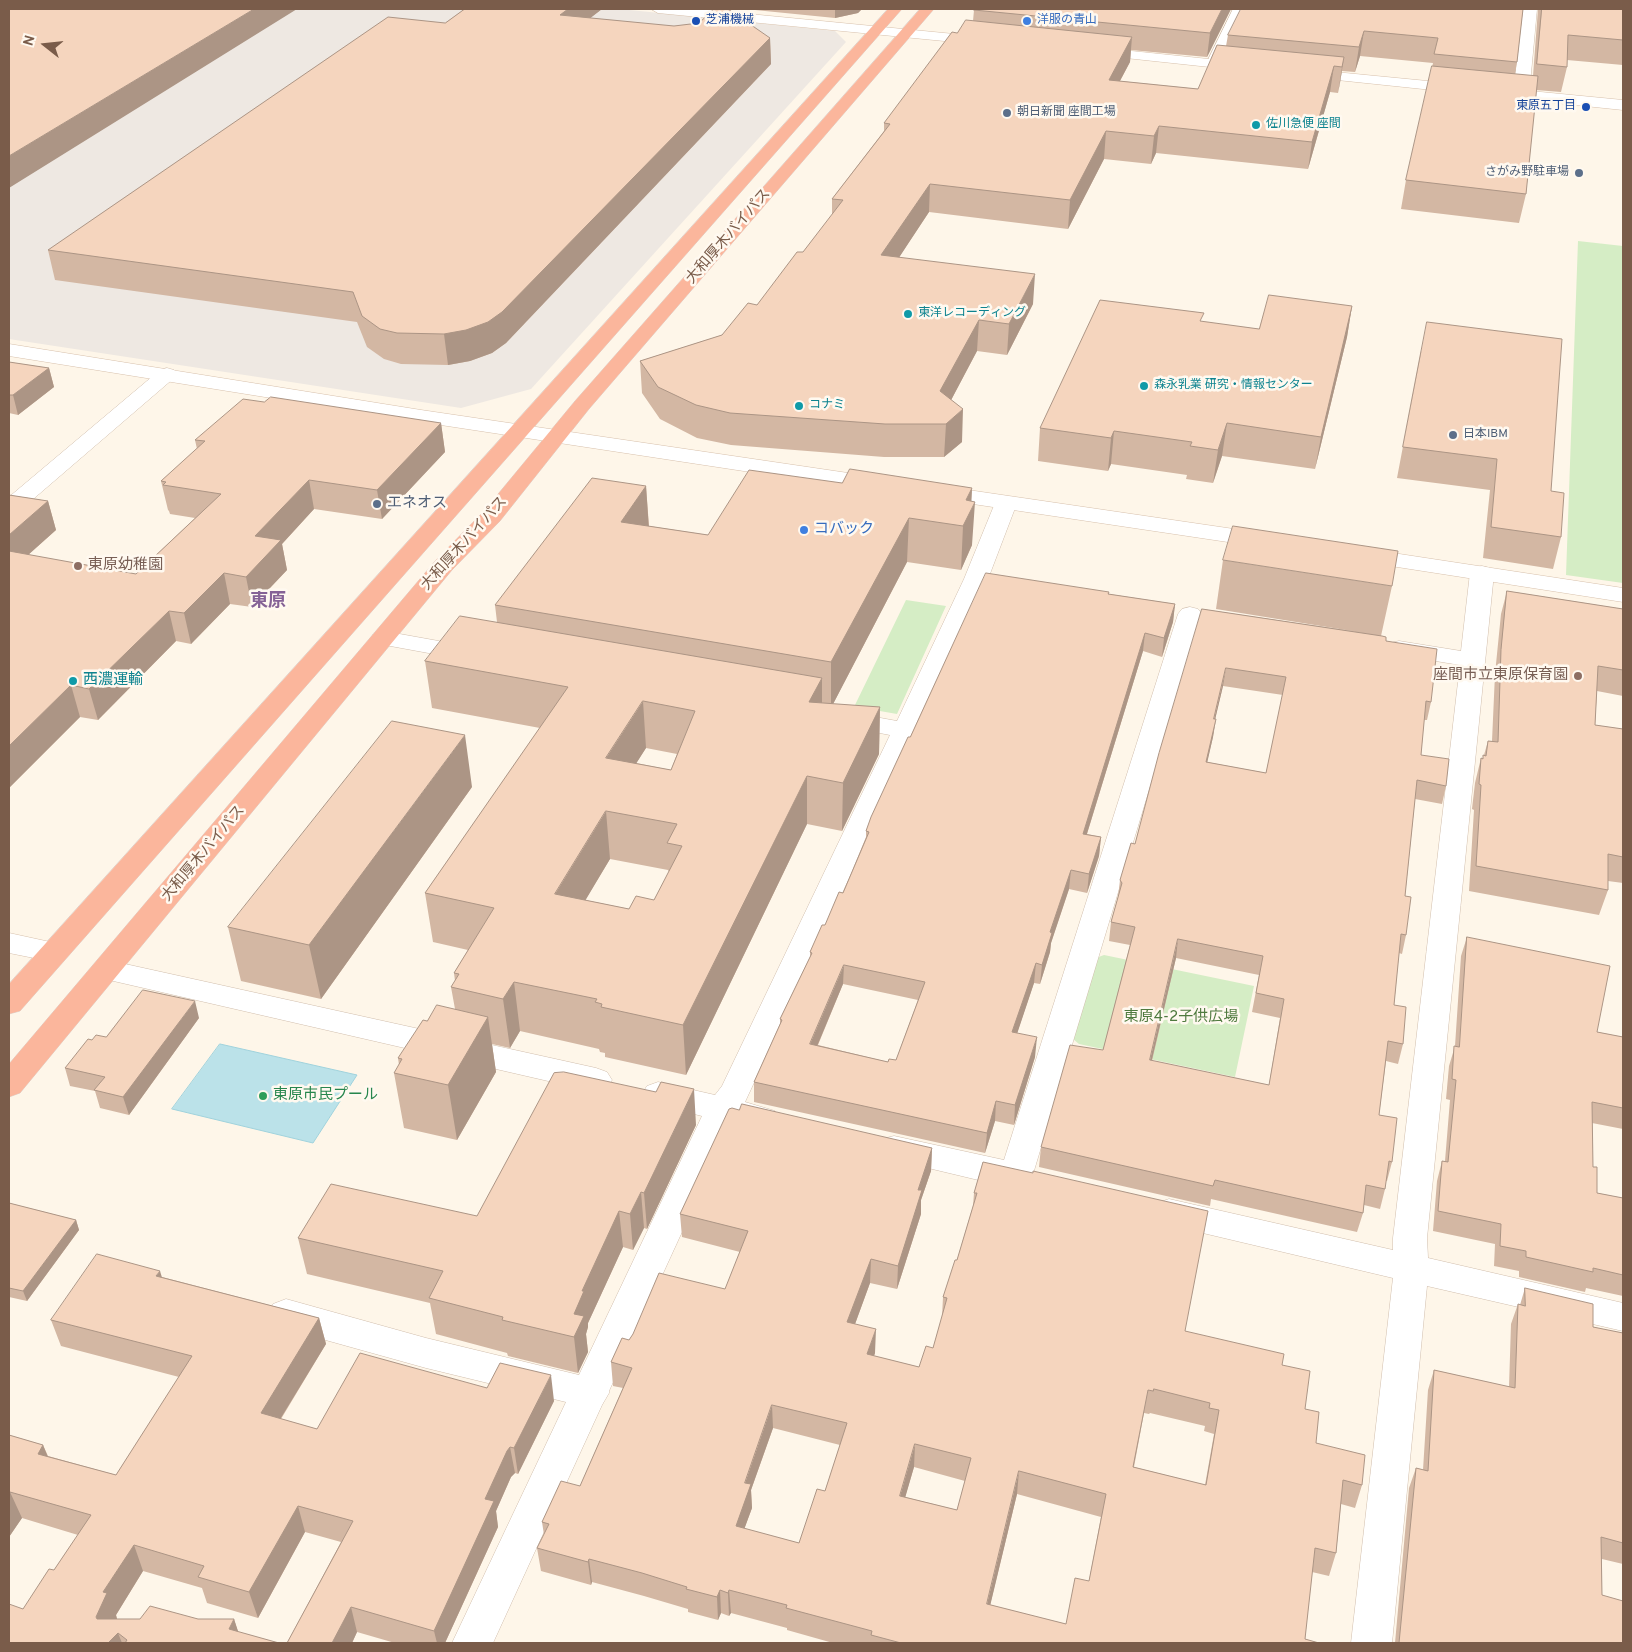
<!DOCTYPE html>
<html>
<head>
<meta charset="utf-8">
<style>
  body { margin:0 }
  #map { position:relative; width:1632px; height:1652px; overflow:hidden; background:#fef6e9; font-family:Overpass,sans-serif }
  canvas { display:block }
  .frame { position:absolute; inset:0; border:10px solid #7a5c4a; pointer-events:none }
  .north { position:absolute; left:20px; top:20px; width:50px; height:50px; -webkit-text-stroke:4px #fff9f0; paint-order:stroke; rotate:286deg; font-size:14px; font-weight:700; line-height:20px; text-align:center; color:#7a5c4a }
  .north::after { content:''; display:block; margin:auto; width:18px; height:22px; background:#7a5c4a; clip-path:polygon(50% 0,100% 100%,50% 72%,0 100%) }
</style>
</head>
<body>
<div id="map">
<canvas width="1632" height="1652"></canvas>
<div class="frame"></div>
<div class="north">N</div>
</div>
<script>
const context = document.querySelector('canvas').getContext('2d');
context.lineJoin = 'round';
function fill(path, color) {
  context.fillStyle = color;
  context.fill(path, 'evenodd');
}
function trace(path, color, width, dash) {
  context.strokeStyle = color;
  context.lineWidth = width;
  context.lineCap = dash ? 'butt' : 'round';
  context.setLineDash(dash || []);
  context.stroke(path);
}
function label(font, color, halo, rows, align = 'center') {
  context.font = font + ' Overpass,"Noto Sans JP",sans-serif';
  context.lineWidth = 5;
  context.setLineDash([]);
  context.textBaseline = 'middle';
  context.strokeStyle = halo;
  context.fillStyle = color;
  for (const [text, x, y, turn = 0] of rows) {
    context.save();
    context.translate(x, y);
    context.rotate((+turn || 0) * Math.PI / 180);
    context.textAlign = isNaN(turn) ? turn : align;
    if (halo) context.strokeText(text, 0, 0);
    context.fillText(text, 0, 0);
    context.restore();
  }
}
const industrial = new Path2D(`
  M9,9H620L835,31L846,42L531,389L461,408L9,339Z`);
const green = new Path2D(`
  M1578,241L1623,246V583L1566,575Z
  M906,600L946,606L897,714L857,707L855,705Z
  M1104,955L1254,986L1235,1077L1079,1044L1073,1039L1096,958Z`);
const water = new Path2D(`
  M220,1044L357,1075L313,1143L172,1109Z`);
const street = new Path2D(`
  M1233,9H1247L1220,64L1218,67H1208L1206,64Z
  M1523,9H1537L1529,95L1526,98H1516L1513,95Z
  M167,368L174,370L177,374L174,378L17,513L9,515V497L160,370Z
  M1006,496L1014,498L1017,503L988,579L745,1102L775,1111L780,1119L775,1127L764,1131L732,1123L609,1391V1393L602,1405L493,1643H452L566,1402L426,1368L286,1329L273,1324L268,1314L273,1304L286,1299L426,1338L579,1375L702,1116L647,1102L642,1094L647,1086L658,1082L715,1095L722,1086L890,735L833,724L829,719L833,714L842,711L897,721L964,579L995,503L998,498Z
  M1482,566L1490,568L1494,573L1427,1238L1428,1258L1623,1303V1331L1427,1286L1392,1643H1351L1393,1278L1169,1225L1157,1221L1152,1212L1157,1203L1169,1199L1393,1250V1238L1460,665L1399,655L1390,653L1387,648L1390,643L1399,641L1461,651L1470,573L1474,568Z
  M1190,607L1198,609L1202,614L1033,1174L1035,1176L1030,1185L1016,1189L882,1157L878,1148L882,1139L894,1136L1004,1160L1178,614L1182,609Z
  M383,631L472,647L481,649L484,654L481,659L472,661L374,643L371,638L374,633Z
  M107,960L596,1068L607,1072L612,1080L607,1088L596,1092L96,977L92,970L96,963Z`);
const secondary = new Path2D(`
  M651,9H698L985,37L990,38L992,41L990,44L985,45L658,13Z
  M1093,47L1247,63L1252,64L1254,67L1252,70L1247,71L1088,54L1086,51L1088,48Z
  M1304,69L1623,100V110L1299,76L1297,73L1299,70Z
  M9,344L421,410L882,478L890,480L893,485L890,490L882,492L421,422L9,356Z
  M934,485L1268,534L1276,536L1279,541L1276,546L1268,548L926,497L923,492L926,487Z
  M1360,548L1623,588V602L1352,560L1349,555L1352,550Z
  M9,933L64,945L69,952L64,959L54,962L9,953Z`);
const highway = new Path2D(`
  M888,9H902L20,1011L9,1014V984Z
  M920,9H934L589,409L500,521L452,570L20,1093L9,1097V1064L436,560L484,511L575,401Z`);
const wall = new Path2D(`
  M465,9H602L590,18L770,38L771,64L506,343L492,353L470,361L448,365L401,364L384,359L367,347L357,322L55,280L48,250L445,23Z
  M745,9H862L858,13L835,18Z
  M1231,9L1207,57L1131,50L1130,62L1120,81L1198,89L1226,46L1228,35L1523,9L1517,62L1515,74L1533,76L1538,9H1623V65L1567,60V67L1561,92L1536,90L1526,194L1519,223L1401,209L1406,180L1433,63L1360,56L1355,72L1342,71L1338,93L1330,92L1308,169L1156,153L1151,164L1104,159L1068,229L929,212L899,257L1033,304L1007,355L977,351L951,400L962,442L944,457H884L731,445L697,438L660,419L642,393L640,361L722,335L757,305L803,252L832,216V199L884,131V123L957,33L973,21L974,10Z
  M1352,306L1347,337L1315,469L1222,456L1213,483L1186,479L1187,475L1111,464L1108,471L1038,461L1040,428L1202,322L1259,329Z
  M1421,351L1551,491L1561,537L1553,569L1483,558L1490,490L1397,478Z
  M9,362L49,368L54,387L18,415L9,413Z
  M264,402L441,423L445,452L382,519L314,509L282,544L287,570L252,607L230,604L191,644L176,641L98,720L80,717L9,788V495L48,501L56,530L28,555L136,574L195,518L170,514L169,511L168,510L161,481L197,449L195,440Z
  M842,483L972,488L971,501L972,545L961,570L907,562L833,704L880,707L879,754L842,831L807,824L686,1075L605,1057V1053L600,1052L599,1049L520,1031L510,1048L492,1044L496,1072L457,1140L404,1128L394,1073L399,1065L398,1058L427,1021L455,1009L451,987L455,981L454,973L468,950L433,942L425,893L540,728L432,708L425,661L497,622L495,605L646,486L649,526L708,535ZM646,748L677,754L671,770L636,763ZM610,859L668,870L669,872L654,900L629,909L585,900Z
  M1223,560L1392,586L1381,636L1386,641L1431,702L1427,720H1424L1421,755L1446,786L1442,804L1415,799L1405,896L1406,935L1402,954L1399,953L1394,1005L1403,1044L1398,1064L1386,1061L1379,1115L1392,1162L1387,1181H1386L1385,1189L1380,1209L1364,1205L1363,1213L1357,1232L1211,1199L1210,1206L1039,1167L1041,1147L1103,1050L1130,945L1109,941L1111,922L1118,897L1120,880L1135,844L1202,609L1358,632L1216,609ZM1223,686L1283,695L1266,773L1207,762L1213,737L1215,719ZM1176,958L1259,975L1252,1012L1280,1018L1269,1085L1152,1061Z
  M1507,591L1623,609V696L1597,691L1595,725L1623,729V883L1608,881V890L1599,915L1469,891L1474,810L1472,809L1475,783L1481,758H1483L1484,755L1488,741H1492L1495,674L1501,614Z
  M1109,592V594L1175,604L1173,622L1162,657L1143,651L1087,834L1101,837L1099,856L1087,893L1069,889L1051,943L1050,952L1040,984L1034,983L1017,1033L1035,1057L1014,1125L995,1121L985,1153L754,1102V1082L780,1024V1019L810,957V952L843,893L866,837V831L910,737ZM843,984L918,1000L896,1060L888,1062L818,1045Z
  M472,787L321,999L241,981L228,927Z
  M1467,937L1597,1032L1623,1037V1129L1592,1123L1593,1167L1597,1193L1623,1198V1296L1586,1288L1585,1292L1519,1277V1271L1494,1266L1495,1244L1433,1231L1437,1181L1442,1161H1445L1450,1100L1446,1099L1449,1066L1455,1046L1461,956Z
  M199,1018L129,1115L100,1108L95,1091L70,1086L65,1068L92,1040Z
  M696,1125L647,1229L644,1228L633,1250L623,1247L588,1323V1327L586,1334L588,1352L578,1373L508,1356L507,1353L436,1334L430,1303L307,1274L298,1238L477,1216Z
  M932,1148L931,1171L921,1200V1214L897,1289L870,1283L855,1324L875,1353L874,1356L919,1367L933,1348L942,1317L943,1297L957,1260L973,1206L974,1193L983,1162L1185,1331L1282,1365L1305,1409L1316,1443L1362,1485L1355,1508L1341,1504L1336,1553L1329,1576L1312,1572L1305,1639L1319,1643H833L787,1630V1628L731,1613L729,1616L721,1613L718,1620L688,1612V1609L644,1596L592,1582L591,1585L541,1571L537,1548L544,1535L542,1522L580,1486L623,1388L613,1386L611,1362L629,1340L725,1289L740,1252L682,1237L680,1214ZM1144,1413L1149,1414L1150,1413L1205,1426L1204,1431L1214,1434L1205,1485L1134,1467ZM773,1428L840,1445L825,1491L799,1543L744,1529L752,1508L751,1490ZM914,1467L965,1481L957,1510L905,1497ZM1017,1494L1101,1517L1089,1581L1066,1624L990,1605Z
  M9,1203L76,1220L79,1230L27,1301L9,1297Z
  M162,1277L319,1318L326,1344L281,1419L317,1429L487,1388L554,1401L518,1474L515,1473L511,1477L496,1511L498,1527L445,1643H395L357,1632L352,1643H287L341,1542L305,1532L258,1618L207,1603L202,1588L143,1571L116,1615L117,1619H234L238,1632L279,1643H9L23,1609L54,1570L78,1535L22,1518L9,1537V1435L43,1445L48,1456L116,1475L179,1377L61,1346L51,1320Z
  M1525,1288L1593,1327L1623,1333V1564L1602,1559V1595L1623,1643H1395L1409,1488L1416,1468L1423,1470L1428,1390L1434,1370L1509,1387L1511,1324L1518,1304L1520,1305Z`);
const shadedWall = new Path2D(`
  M254,9H297L9,188V156Z
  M568,9H602L562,40L560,15Z
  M835,9H862L858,13L835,18Z
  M1222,9H1231L1207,57L1210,33Z
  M1364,31L1360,56L1355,72L1359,47Z
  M1132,37L1130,62L1106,107L1109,80Z
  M770,38L771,64L506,343L492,353L470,361L448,365L444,334Z
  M1344,57L1340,83L1338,93L1342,67Z
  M1334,66L1330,92L1308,169L1312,142Z
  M1159,126L1156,153L1151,164L1154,136Z
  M1106,131L1104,159L1068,229L1070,200Z
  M930,184L929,212L881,285V255Z
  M1035,274L1033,304L1007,355L1009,324Z
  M1352,306L1347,337L1315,469L1321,437Z
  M979,320L977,351L939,423L940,391Z
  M49,368L54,387L18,415L13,395Z
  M963,409L962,442L944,457L946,424Z
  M441,423L445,452L382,519L377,490Z
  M1227,423L1222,456L1213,483L1218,450Z
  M1114,431L1111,464L1108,471L1111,438Z
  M309,480L314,509L282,544L287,570L252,607L246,577L255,536Z
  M646,486L649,530L621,522Z
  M972,488L971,510L975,502L972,545L961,570L963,526L966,500Z
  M48,501L56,530L9,572V535Z
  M909,518L907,562L831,708V662Z
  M224,573L230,604L191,644L184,613Z
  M1175,604L1173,622L1162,657L1164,638Z
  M169,611L176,641L98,720L89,689Z
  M1145,633L1143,651L1081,853L1083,834Z
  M1226,668L1223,686L1211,737L1214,719Z
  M822,678V725L809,702Z
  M71,685L80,717L9,788V746Z
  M643,701L646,748L610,805L606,758Z
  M880,707L879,754L842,831L843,783Z
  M1216,719L1213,737L1203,781L1206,762Z
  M465,735L472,787L321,999L309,945Z
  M807,776V824L686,1075L683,1025Z
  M606,811L610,859L560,943L555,894Z
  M1101,837L1099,856L1087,893L1089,874Z
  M1071,870L1069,889L1051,943L1050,952L1040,984L1042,965L1050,932Z
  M1178,939L1176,958L1147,1080L1150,1060Z
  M1036,963L1034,983L1011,1052L1012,1032Z
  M844,965L843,984L810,1063V1044Z
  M514,982L520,1031L510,1048L503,999Z
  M195,1001L199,1018L129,1115L123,1097Z
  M488,1017L496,1072L457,1140L448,1085Z
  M1037,1037L1035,1057L1014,1125L1015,1105Z
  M694,1089L696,1125L647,1229L644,1193Z
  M996,1101L995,1121L985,1153L987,1133Z
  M932,1148L931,1171L921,1200V1214L897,1289L898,1266L918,1190Z
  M641,1192L644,1228L633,1250L630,1214Z
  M619,1211L623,1247L588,1323V1327L586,1334L588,1352L578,1373L574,1337V1314L582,1291Z
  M76,1220L79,1230L27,1301L23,1291Z
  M871,1259L870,1283L847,1346V1322Z
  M160,1271L168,1297L156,1276Z
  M319,1318L326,1344L268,1439L261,1413Z
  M876,1329L875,1353L866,1378L867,1354Z
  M551,1375L554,1401L518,1474L514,1448Z
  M772,1405L773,1428L751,1490L752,1508L737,1549L736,1526L745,1483Z
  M915,1444L914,1467L899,1519L900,1496Z
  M43,1445L54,1472L38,1454Z
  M510,1447L515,1473L511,1477L496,1511L498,1527L445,1643H437L434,1631L485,1499L507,1451Z
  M1019,1471L1017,1494L985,1627L987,1604Z
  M10,1492L22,1518L9,1537V1495Z
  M298,1506L305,1532L258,1618L249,1592Z
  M134,1545L143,1571L116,1615L117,1619L106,1642L96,1617L103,1592Z
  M589,1559L592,1582L591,1585L588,1562Z
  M720,1590L721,1613L718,1620L717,1597Z
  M729,1590L731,1613L729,1616L728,1593Z
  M351,1607L357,1632L352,1643H332Z
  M234,1619L242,1643L229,1629Z
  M118,1633L122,1643H108Z`);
const building = new Path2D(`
  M9,9H254L9,156Z
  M465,9H568L560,15L674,26L699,23L714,9H728L770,38L502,312L488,322L466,330L444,334L397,333L380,329L362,316L353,292L48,250L388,17L445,23Z
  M975,9H1222L1210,33L974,10Z
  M1241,9H1523L1517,62L1434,54L1438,38L1364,31L1359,47L1228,35Z
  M1542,9H1623V40L1568,35L1567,67L1537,64Z
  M966,20L1132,37L1109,80L1198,89L1217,45L1344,57L1342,67L1334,66L1312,142L1159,126L1154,136L1106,131L1070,200L930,184L881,255L1035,274L1009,324L979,320L940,391L963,409L946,424H885L730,413L696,405L658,387L640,361L722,335L748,303L757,305L797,252H803L843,200L832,199L890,124L884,123L952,32L957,33Z
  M1432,66L1538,76L1526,194L1406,180Z
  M1269,295L1352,306L1321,437L1227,423L1218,450L1190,446L1192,442L1114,431L1111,438L1040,428L1100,300L1204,313L1200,321L1259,329Z
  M1427,322L1562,339L1551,491L1564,493L1561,537L1491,527L1497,459L1403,447Z
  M9,362L49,368L13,395H9Z
  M271,397L441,423L377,490L309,480L255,536L281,540L246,577L224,573L184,613L169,611L89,689L71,685L9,746V551L136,574L221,494L163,485L166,482L161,481L205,441L195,440L243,399L264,402Z
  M850,469L972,488L966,500L975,502L963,526L909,518L831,662L495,605L592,478L646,486L621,522L708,535L749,470L842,483Z
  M9,495L48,501L9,535Z
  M1233,526L1398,551L1392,586L1223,560Z
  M986,573L1109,592L1108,594L1175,604L1164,638L1145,633L1083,834L1101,837L1089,874L1071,870L1050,932L1052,933L1042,965L1036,963L1012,1032L1037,1037L1015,1105L996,1101L987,1133L754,1082L782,1020L780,1019L812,953L810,952L822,925H825L839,892L843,893L869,832L866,831L871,817L908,737H910ZM844,965L925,982L896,1060L889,1059L888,1062L810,1044Z
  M1507,591L1623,609V670L1598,666L1595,725L1623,729V857L1608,854V890L1476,866L1481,785L1479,784L1481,758L1483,759V755L1486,756L1488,741L1498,742L1501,650Z
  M1202,609L1382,636L1386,637V641L1437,649L1431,702L1426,701L1421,755L1449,759L1446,786L1417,780L1405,896L1411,897L1406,935L1401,934L1394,1005L1406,1007L1403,1044L1388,1041L1379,1115L1397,1118L1392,1162L1389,1161L1385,1189L1366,1185L1363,1213L1215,1180L1213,1186L1041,1147L1070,1045L1103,1050L1135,927L1111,922L1122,883L1120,880L1131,843L1135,844L1159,753ZM1226,668L1286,677L1266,773L1206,762L1216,719H1214ZM1178,939L1263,956L1256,993L1284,999L1269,1085L1150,1060Z
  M460,616L822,678L809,702L880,707L843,783L807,776L683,1025L601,1007L602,1004L595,1002L597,999L514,982L503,999L451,987L459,974L454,973L494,908L425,893L568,687L425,661ZM643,701L695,711L671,770L606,758ZM606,811L677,824L667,843L682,846L654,900L636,896L629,909L555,894Z
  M392,721L465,735L309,945L228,927Z
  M1467,937L1610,966L1597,1032L1623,1037V1108L1592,1102L1593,1167H1597V1193L1623,1198V1275L1593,1268V1272L1526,1257V1251L1500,1246L1501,1224L1438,1211L1442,1161L1448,1162L1456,1080L1452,1079L1454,1046L1459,1047Z
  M143,990L195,1001L123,1097L94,1090L105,1077L65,1068L88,1039L92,1040L96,1035L106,1037Z
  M437,1005L488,1017L448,1085L394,1073L402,1059L398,1058L423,1020L427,1021Z
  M564,1072L656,1092L661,1082L694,1089L644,1193L641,1192L630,1214L619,1211L582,1291H584L574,1314L584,1316L574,1337L502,1320L503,1317L429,1298L443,1271L298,1238L331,1184L477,1216L554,1073Z
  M742,1104L932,1148L918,1190H922L898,1266L871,1259L847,1322L876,1329L867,1354L919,1367L926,1346L933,1348L947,1298L943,1297L955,1260H957L977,1193H974L983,1162L1033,1173V1171L1208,1211L1185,1331L1284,1354L1282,1365L1310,1371L1305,1409L1319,1412L1316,1443L1365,1455L1362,1485L1343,1480L1336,1553L1315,1548L1305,1639L1319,1643H901L871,1635L872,1631L786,1608L787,1605L729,1590L728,1593L720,1590L717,1597L686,1589L687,1587L642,1573L589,1559L588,1562L537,1548L549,1524L542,1522L561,1481L580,1486L632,1368L611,1362L622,1338L629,1340L633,1334L659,1273L725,1289L748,1231L680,1214L729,1109L732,1108L739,1110ZM1154,1389L1210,1403L1209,1408L1219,1410L1206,1485L1133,1467L1148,1390L1153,1391ZM772,1405L847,1423L825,1491L817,1489L799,1543L736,1526L751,1484L745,1483ZM915,1444L971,1458L957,1510L900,1496ZM1019,1471L1106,1494L1089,1581L1075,1578L1066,1624L987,1604Z
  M9,1203L76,1220L23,1291L9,1288Z
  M97,1254L160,1271L156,1276L319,1318L261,1413L317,1429L360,1353L487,1388L500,1363L551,1375L514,1448L510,1447L507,1451L485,1499L494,1501L434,1631L351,1607L332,1643H287L353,1521L298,1506L249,1592L198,1577L204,1566L134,1545L103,1592L107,1593L96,1617L97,1619H140L150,1606L198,1619H234L229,1629L279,1643H125L127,1640L118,1633L108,1643H9V1604L23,1609L49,1569L54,1570L91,1515L10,1492L9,1495V1435L43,1445L38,1454L116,1475L192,1356L51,1320Z
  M1525,1288L1593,1304V1327L1623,1333V1543L1601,1537L1602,1595L1623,1601V1643H1399L1416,1468L1428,1471L1434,1370L1515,1388L1518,1304L1525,1306Z`);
const markers = [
  [696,21,5,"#1a4fb4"],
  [1027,21,5,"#3f7fe0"],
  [1586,107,5,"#1a4fb4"],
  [1007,113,5,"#5c6f8a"],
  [1256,125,5,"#0f9aa8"],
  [1579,173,5,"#5c6f8a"],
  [908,314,5,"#0f9aa8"],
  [1144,386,5,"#0f9aa8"],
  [799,406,5,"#0f9aa8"],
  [1453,435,5,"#5c6f8a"],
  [377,504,5,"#5c6f8a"],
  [804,530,5,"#3f7fe0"],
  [78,566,5,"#8d6e63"],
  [1578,676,5,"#8d6e63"],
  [73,681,5,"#0f9aa8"],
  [263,1096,5,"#2e9e5b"]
];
const farTransitnames = [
  ["芝浦機械",706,21],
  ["東原五丁目",1576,107,"right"]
];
const farShopnames = [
  ["洋服の青山",1037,21]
];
const farServicenames = [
  ["朝日新聞 座間工場",1017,113],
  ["さがみ野駐車場",1569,173,"right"],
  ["日本IBM",1463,435]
];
const farCulturenames = [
  ["佐川急便 座間",1266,125],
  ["東洋レコーディング",918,314],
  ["森永乳業 研究・情報センター",1154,386],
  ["コナミ",809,406]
];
const streetNames = [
  ["大和厚木バイパス",729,237,-49],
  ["大和厚木バイパス",465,544,-48],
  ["大和厚木バイパス",204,854,-50]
];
const serviceNames = [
  ["エネオス",387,504]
];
const shopNames = [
  ["コバック",814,530]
];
const educationNames = [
  ["東原幼稚園",88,566],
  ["座間市立東原保育園",1568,676,"right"]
];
const cultureNames = [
  ["西濃運輸",83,681]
];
const parkNames = [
  ["東原4-2子供広場",1181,1018]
];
const leisureNames = [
  ["東原市民プール",273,1096]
];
const quarterNames = [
  ["東原",268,602]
];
fill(industrial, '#eee8e2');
fill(green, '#d5edc5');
fill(water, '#bbe2e9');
trace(water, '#a0d2dc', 1);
trace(street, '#d1bead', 1);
trace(secondary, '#d7c0ac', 1);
trace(highway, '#dcd5d0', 1);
fill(street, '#fff');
fill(secondary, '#fff');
fill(highway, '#fbb69c');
fill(wall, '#d3b7a3');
fill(shadedWall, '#ac9585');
fill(building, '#f5d5be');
trace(building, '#ac9585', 1);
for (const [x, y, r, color] of markers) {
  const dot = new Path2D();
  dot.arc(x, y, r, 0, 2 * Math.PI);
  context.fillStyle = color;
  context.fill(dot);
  trace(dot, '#fff9f0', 2);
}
label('12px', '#164399', '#fff9f0', farTransitnames, 'left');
label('12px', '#366cbe', '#fff9f0', farShopnames, 'left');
label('12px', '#4e5e75', '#fff9f0', farServicenames, 'left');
label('12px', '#0d838f', '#fff9f0', farCulturenames, 'left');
label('15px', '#7a5c4a', '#fff9f0', streetNames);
label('15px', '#4e5e75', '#fff9f0', serviceNames, 'left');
label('15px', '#366cbe', '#fff9f0', shopNames, 'left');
label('15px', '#785e54', '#fff9f0', educationNames, 'left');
label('15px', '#0d838f', '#fff9f0', cultureNames, 'left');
label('15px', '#4f7a3e', '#fff9f0', parkNames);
label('15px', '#27864d', '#fff9f0', leisureNames, 'left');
label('bold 18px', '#856296', '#fff9f0', quarterNames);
</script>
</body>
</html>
